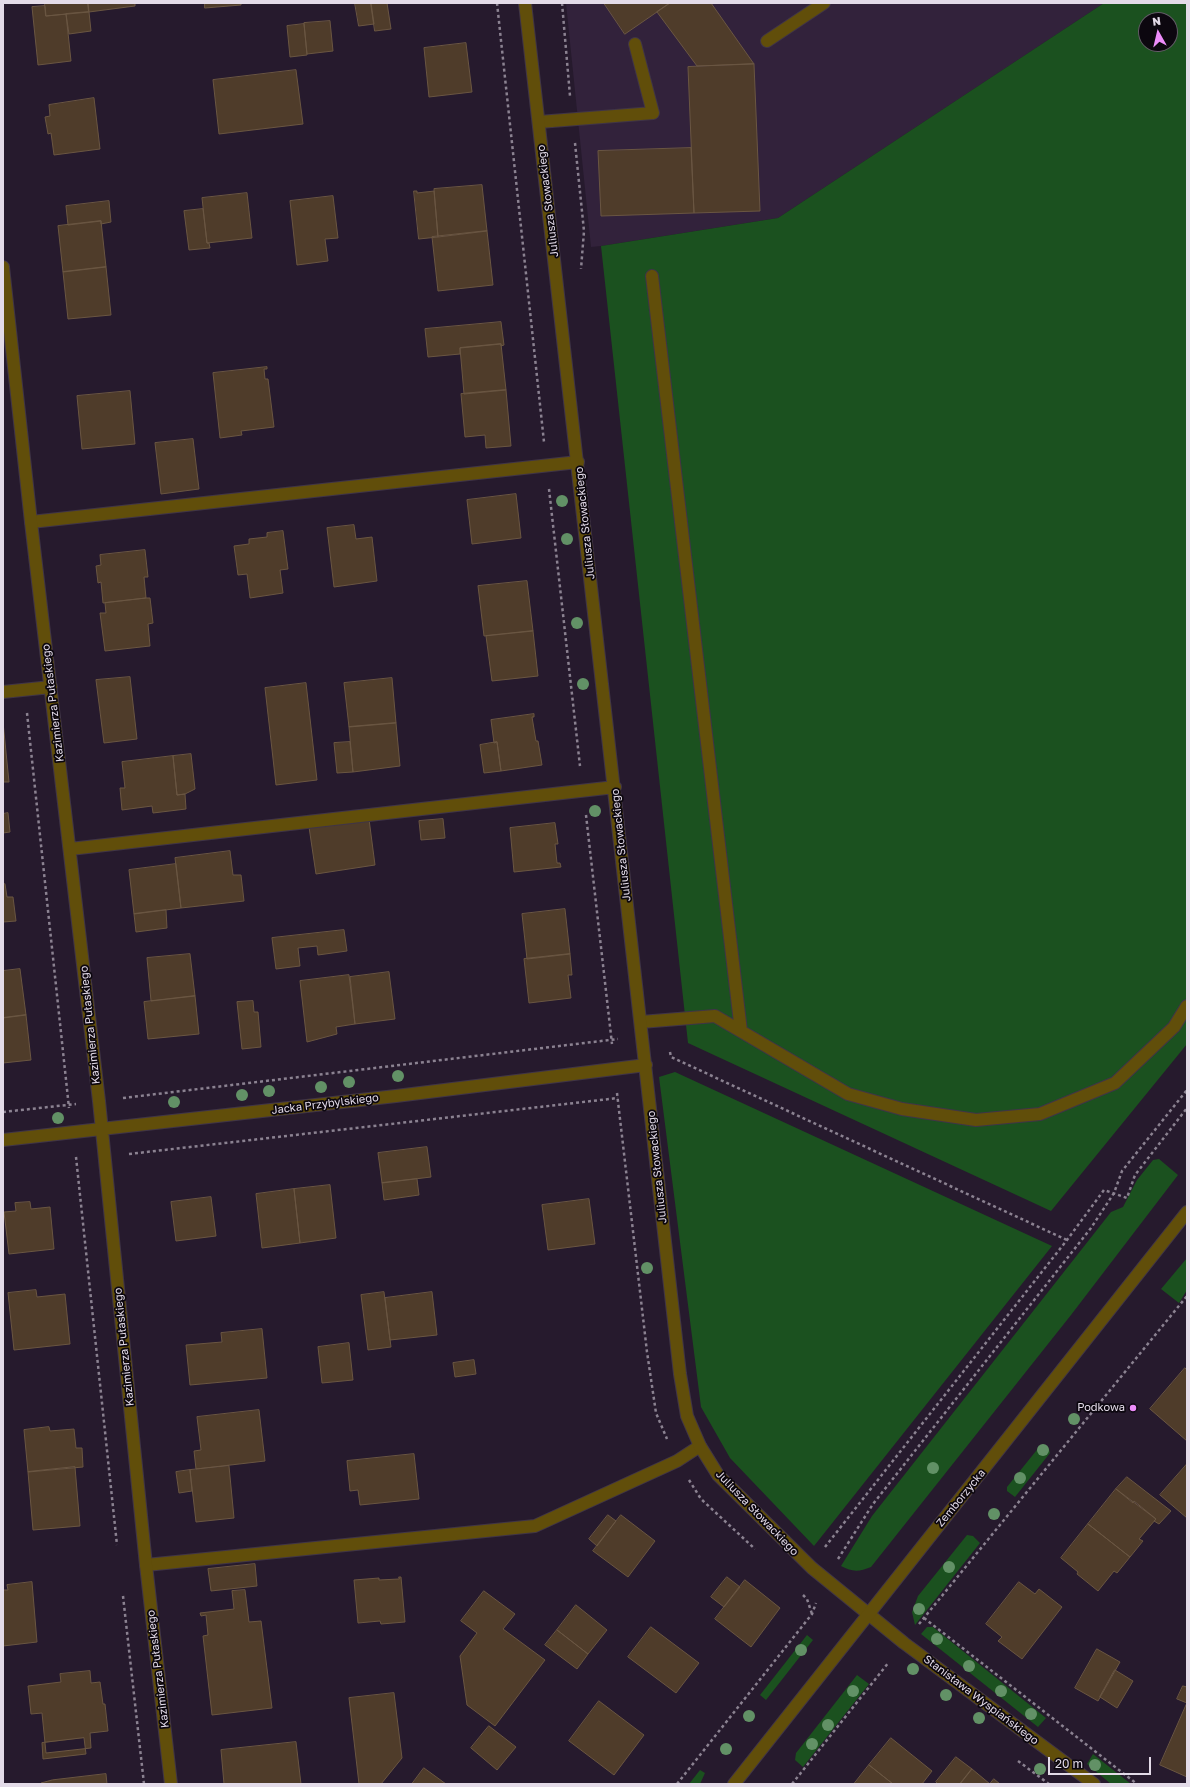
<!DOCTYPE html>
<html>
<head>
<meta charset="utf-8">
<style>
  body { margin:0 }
  #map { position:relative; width:1190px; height:1787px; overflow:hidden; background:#261a2d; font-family:"Golos Text",sans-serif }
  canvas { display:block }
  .frame { position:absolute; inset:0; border:4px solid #e3dbe8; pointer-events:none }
  .north { position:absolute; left:1138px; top:12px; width:40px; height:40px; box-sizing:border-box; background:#0c070f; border:1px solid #625c66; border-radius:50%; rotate:352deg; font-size:11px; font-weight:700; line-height:16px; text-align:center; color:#e3dbe8 }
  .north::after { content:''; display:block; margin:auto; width:14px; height:18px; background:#ed8cfa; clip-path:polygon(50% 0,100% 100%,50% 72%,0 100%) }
  .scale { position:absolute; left:1048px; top:1757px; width:103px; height:18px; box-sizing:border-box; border:2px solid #e3dbe8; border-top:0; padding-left:5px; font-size:12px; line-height:14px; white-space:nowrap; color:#e3dbe8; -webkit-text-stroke:3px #0c070f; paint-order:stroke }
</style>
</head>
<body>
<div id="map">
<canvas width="1190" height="1787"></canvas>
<div class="frame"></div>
<div class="north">N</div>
<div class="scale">20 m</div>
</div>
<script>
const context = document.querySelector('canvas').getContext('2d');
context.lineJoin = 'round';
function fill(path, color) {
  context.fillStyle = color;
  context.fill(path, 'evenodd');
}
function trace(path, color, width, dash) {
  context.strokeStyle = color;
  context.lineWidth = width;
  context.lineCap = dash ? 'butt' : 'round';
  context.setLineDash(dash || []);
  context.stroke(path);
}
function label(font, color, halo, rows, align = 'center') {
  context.font = font + ' "Golos Text",sans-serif';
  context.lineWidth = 3.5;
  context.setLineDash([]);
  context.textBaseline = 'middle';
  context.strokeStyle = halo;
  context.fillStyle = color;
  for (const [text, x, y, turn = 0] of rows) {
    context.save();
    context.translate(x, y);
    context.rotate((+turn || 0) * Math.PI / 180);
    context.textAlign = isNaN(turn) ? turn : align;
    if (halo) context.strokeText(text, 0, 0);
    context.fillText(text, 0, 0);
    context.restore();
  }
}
const built = new Path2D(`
  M566,3H1104L778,218L601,246L591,247Z`);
const green = new Path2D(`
  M1104,3H1187V1044L1051,1211L688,1043L601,246L778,218ZM1146,20H1170V44H1146Z
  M675,1072L1052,1246L814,1546L730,1458L701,1407L659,1077Z
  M1159,1159L1178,1175L1071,1315L871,1567C859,1572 852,1572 841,1566L872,1516L1111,1212L1123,1207L1137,1180L1153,1160Z
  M1187,1258V1290L1179,1303L1161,1289Z
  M1045,1445L1049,1449L1050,1453L1015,1497L1007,1491V1487L1040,1446Z
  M967,1535L973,1536L980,1543L915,1625L912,1612L918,1596Z
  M927,1627H933L1046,1718L1038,1727L921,1634Z
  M807,1635L813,1640L766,1700L760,1695Z
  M857,1675L869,1684L803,1767L795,1760L796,1753Z
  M1093,1754L1131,1784H1111L1087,1764Z
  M700,1770L705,1773L700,1784H689Z`);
const building = new Path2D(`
  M45,3H88L89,12L46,16Z
  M88,3H135V6L89,12Z
  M205,3H241V5L205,8Z
  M355,3H371L374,24L359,26Z
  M371,3H387L391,29L375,31Z
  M604,3H670L625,34Z
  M670,3H711L754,64L697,66L657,12Z
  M45,6L46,16L66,14L71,61L38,65L32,7Z
  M89,12L91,31L69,34L66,14Z
  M330,21L333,51L307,54L304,23Z
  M304,24L307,55L290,57L287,26Z
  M466,43L472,92L429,97L424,48Z
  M754,64L760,211L694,213L688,67Z
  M296,70L303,124L219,134L213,80Z
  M94,98L100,149L54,155L51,133L48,134L45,117L50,116L49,105Z
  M691,148L694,213L601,216L598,151Z
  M482,185L487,231L438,237L434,189Z
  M414,191H417V193L434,191L438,237L419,239Z
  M247,193L252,238L207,243L202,198Z
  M333,196L338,238L325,239L328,261L297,265L290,201Z
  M109,201L111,222L101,224V221L68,225L66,206Z
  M203,209L207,243H209L210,248L189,250L184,211Z
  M101,221L106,267L63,272L58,226Z
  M487,231L493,285L438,291L432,237Z
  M106,267L111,315L68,319L63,272Z
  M501,322L504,345L501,346V344L460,348V354L428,357L425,329Z
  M501,344L506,390L464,394L460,348Z
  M267,367V369H264L265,379H268L274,427L241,431L242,435L220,438L213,373Z
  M506,390L511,446L486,448L485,435L465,437L461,394Z
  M130,391L135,444L82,449L77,396Z
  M193,439L199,489L161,494L155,443Z
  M516,494L521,538L472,544L467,500Z
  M354,525L356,539L372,537L377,581L334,587L327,528Z
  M283,531L288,569L280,570L283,593L250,598L247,574L238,575L234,546L249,544V539L267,537V533Z
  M145,550L148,577H144L146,598L103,603L101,582L98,583L96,566L101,565L100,555Z
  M527,581L533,631L484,636L478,586Z
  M146,598H150L153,623L148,624L150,646L105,651L100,613H106L105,603Z
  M533,631L538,676L492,681L486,636Z
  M130,677L137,739L104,743L96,680Z
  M392,678L396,723L349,727L344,683Z
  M306,683L317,780L276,785L265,688Z
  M534,714V717H532L536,741H538L542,765L501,771L497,742L494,743L491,720Z
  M3,722L9,782H3Z
  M396,723L400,766L353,772L349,727Z
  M350,742L353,772L337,773L334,743Z
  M497,742L501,771L484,773L480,745Z
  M191,754L195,789L185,794L177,795L173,756Z
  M173,756L177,795L185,794L186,809L153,813L152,806L122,810L120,788H125L122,762Z
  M8,813L10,832L3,833V814Z
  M369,819L375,865L316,874L309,827Z
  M443,819L445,838L421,840L419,821Z
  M555,823L558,844H555L557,863H560L561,867L514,872L510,828Z
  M230,851L233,875H241L244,901L181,908L175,858Z
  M176,864L181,908L134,914L129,870Z
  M5,884L7,897H13L16,921L3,922V885Z
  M565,909L570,954L527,959L522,914Z
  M166,910L167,928L136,932L134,914Z
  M344,930L347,951L318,955L317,946L298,948L300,966L276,969L272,938Z
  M190,954L195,996L151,1001L147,958Z
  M570,954L572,975H568L571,998L529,1003L524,959Z
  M20,969L26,1015L3,1018V971Z
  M389,972L395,1019L355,1024L350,977Z
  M349,975L355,1024L336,1027L337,1034L307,1042L300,981Z
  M195,996L199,1034L148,1039L144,1002Z
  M253,1001L254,1012H258L261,1047L242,1049L237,1002Z
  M26,1015L31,1060L3,1063V1018Z
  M427,1147L431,1177L382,1183L378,1153Z
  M417,1179L419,1195L384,1200L382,1183Z
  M330,1185L336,1238L300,1243L294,1189Z
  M294,1189L300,1243L262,1248L256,1194Z
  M211,1197L216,1236L176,1241L171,1202Z
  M589,1199L595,1244L548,1250L542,1205Z
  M30,1202L31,1209L50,1207L54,1249L9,1254L4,1212L16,1211L15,1203Z
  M36,1290L37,1297L65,1294L70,1344L14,1350L8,1293Z
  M384,1292L391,1347L368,1350L361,1295Z
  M432,1292L437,1335L390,1340L385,1298Z
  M262,1329L267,1378L190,1385L186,1345L222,1342L221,1333Z
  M349,1343L353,1380L322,1383L318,1347Z
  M474,1360L476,1374L455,1377L453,1363Z
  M1185,1368L1187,1370V1441L1150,1409Z
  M259,1410L265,1461L196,1469L194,1451L201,1450L197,1417Z
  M49,1427L50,1431L74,1429L76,1448H82L83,1467L28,1472L24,1430Z
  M414,1454L419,1499L360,1505L358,1490L350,1491L347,1461Z
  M1187,1464V1518L1160,1495Z
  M229,1466L234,1518L196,1522L190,1470Z
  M75,1467L80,1526L33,1530L28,1472Z
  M190,1470L192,1491L179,1493L176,1472Z
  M1127,1477L1171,1511L1159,1524L1154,1521L1156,1519L1134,1501L1133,1503L1116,1489Z
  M1116,1489L1156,1519L1139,1539L1143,1541L1130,1557L1088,1524Z
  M608,1515L616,1521L597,1546L589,1539Z
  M621,1515L655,1541L628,1577L593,1551Z
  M1088,1524L1130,1557L1117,1573L1114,1571L1098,1591L1077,1574L1078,1572L1061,1558Z
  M255,1564L257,1586L211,1591L208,1569Z
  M399,1577H401L405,1622L381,1624L380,1621L358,1623L354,1580L379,1578V1580L399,1579Z
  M727,1577L740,1587L724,1607L711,1597Z
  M745,1580L780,1608L751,1647L715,1619Z
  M32,1582L37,1642L3,1646V1590H8L7,1585Z
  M1019,1582L1035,1594L1039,1589L1062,1607L1022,1659L998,1641L1002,1637L986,1624Z
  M245,1590L249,1622L261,1621L272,1708L212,1715L203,1636L208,1635L206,1615L201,1616L200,1613L234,1609L232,1591Z
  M484,1591L515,1614L503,1629L545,1660L495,1726L467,1705L460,1656L477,1633L461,1621Z
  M576,1605L607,1630L588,1654L557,1630Z
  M651,1627L699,1663L676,1693L628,1657Z
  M557,1630L588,1654L577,1669L545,1645Z
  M1097,1649L1120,1662L1098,1701L1075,1688Z
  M1115,1670L1133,1681L1117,1708L1100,1697Z
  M90,1671L91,1683L100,1682L103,1704H105L108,1731L90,1733L91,1748L46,1753L42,1713L31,1714L28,1686L61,1682L60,1674Z
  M1183,1686L1187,1687V1703L1177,1699Z
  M394,1693L402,1758L381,1784H359L349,1698Z
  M599,1701L644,1735L614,1775L569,1741Z
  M1187,1703V1777L1160,1765Z
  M489,1726L516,1747L497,1770L471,1748Z
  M84,1738L86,1754L43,1759L42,1743Z
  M891,1738L932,1771L922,1784H893L869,1765Z
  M296,1742L301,1784H224L221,1750Z
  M956,1757L972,1769L960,1784H938L936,1782Z
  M869,1765L893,1784H854Z
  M424,1768L446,1784H412Z
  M972,1769L990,1784H960Z
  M106,1774L107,1784H42L41,1783L52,1780Z
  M994,1779L1000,1784H990Z`);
const path = new Path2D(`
  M497,3L544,442
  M562,3L570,96
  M575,143L584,231L581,269
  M549,489L580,766
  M27,713L69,1108
  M586,815L612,1044
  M670,1052L671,1057L1067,1240
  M617,1093L647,1352L656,1413L667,1439
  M123,1098L618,1039
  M3,1112L76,1104
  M129,1154L618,1098
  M76,1157L117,1545
  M689,1480L701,1499L755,1549
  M825,1547L1067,1240L1104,1190L1127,1198L1135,1175L1187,1108
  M838,1559L873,1504L1091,1228L1114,1193L1122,1171L1187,1090
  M803,1595L807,1599L812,1614
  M123,1596L144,1784
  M924,1618L1137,1784
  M919,1624L1187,1296
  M1018,1761L1049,1784
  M677,1784L812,1614L816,1603
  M792,1784L889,1662`);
const service = new Path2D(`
  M767,41L824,3
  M539,122L653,113L635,44
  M652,276L741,1031
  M31,522L578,462
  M641,1022L715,1016L848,1094L902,1109L976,1120L1040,1114L1115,1083L1174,1027L1187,1006
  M146,1565L535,1526L677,1461L700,1446`);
const minor = new Path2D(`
  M525,3L680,1374L687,1416L700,1446L718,1475L812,1568L904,1643L1094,1784
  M3,267L31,522L99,1101L146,1565L171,1784
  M3,692L51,687
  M70,849L615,787
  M3,1140L396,1096L646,1065`);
const tertiary = new Path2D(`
  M734,1784L1187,1212`);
const trees = [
  [562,501],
  [567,539],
  [577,623],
  [583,684],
  [595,811],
  [398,1076],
  [349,1082],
  [321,1087],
  [269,1091],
  [242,1095],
  [174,1102],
  [58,1118],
  [647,1268],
  [1074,1419],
  [1043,1450],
  [933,1468],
  [1020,1478],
  [994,1514],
  [949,1567],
  [919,1609],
  [937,1639],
  [801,1650],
  [969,1666],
  [913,1669],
  [853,1691],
  [1001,1691],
  [946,1695],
  [1031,1714],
  [749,1716],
  [979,1718],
  [828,1725],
  [812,1744],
  [726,1749],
  [1095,1765],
  [1040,1769]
];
const markers = [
  [1133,1408,4,"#ed8cfa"]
];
const streetNames = [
  ["Juliusza Słowackiego",548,201,-97],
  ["Juliusza Słowackiego",585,523,-96],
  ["Kazimierza Pułaskiego",53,703,-97],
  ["Juliusza Słowackiego",621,845,-96],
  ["Kazimierza Pułaskiego",90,1025,-96],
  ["Jacka Przybylskiego",325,1104,-7],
  ["Juliusza Słowackiego",657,1167,-96],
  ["Kazimierza Pułaskiego",124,1347,-96],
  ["Zemborzycka",961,1498,-51],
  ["Juliusza Słowackiego",757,1513,46],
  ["Kazimierza Pułaskiego",158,1669,-97],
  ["Stanisława Wyspiańskiego",981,1700,37]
];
const poiNames = [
  ["Podkowa",1125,1408]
];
fill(built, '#32223b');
fill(green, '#1b511f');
fill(building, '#4f3c2a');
trace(building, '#6a5642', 1);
trace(service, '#403547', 14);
trace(minor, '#403547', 14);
trace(tertiary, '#403547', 14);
trace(path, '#8b8291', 2.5, [3, 3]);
trace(service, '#614e0a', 12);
trace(minor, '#614e0a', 12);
trace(tertiary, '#614e0a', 12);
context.fillStyle = '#629166';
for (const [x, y] of trees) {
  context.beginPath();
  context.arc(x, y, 6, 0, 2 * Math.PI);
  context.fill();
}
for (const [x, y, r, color] of markers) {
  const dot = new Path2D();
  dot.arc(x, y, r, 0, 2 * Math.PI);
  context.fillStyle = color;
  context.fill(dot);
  trace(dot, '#0c070f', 1.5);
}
label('11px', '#e3dbe8', '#0c070f', streetNames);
label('11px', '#e3dbe8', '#0c070f', poiNames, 'right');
</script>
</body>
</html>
